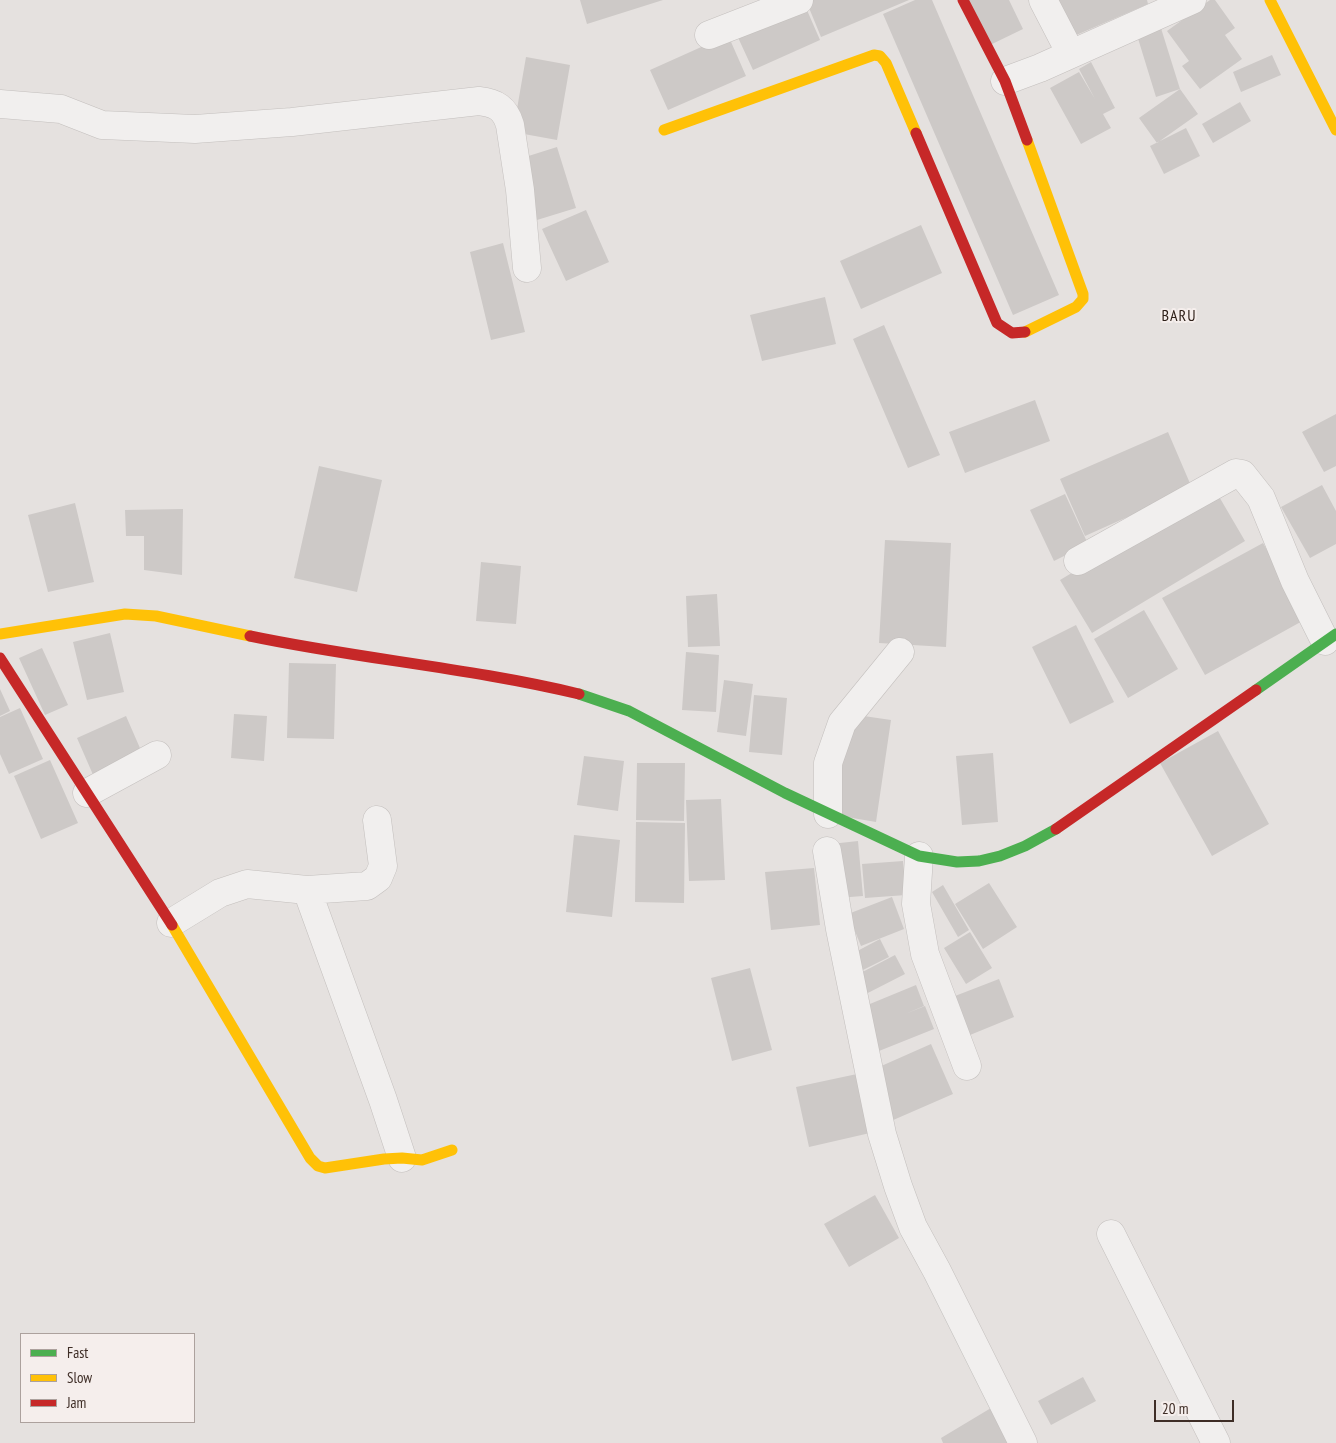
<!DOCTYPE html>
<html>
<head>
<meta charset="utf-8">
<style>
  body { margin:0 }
  #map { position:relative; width:1336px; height:1443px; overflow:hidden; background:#e5e1df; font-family:"PT Sans Narrow",sans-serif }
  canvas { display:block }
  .legend { position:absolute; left:20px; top:1333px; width:175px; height:90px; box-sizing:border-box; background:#f5eeec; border:1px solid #aca19d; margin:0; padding:6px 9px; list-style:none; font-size:15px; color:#3e2d26 }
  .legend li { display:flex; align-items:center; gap:10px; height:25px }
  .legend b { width:25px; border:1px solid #aca19d }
  .scale { position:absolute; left:1154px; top:1400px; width:80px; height:22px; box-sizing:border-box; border:2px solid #3e2d26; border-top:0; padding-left:6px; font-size:15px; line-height:18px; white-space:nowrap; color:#3e2d26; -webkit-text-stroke:4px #f5eeec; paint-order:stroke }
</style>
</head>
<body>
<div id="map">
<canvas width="1336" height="1443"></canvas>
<ul class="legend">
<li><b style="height:6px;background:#4caf50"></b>Fast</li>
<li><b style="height:6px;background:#ffc107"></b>Slow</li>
<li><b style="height:6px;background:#c62828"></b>Jam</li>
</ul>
<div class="scale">20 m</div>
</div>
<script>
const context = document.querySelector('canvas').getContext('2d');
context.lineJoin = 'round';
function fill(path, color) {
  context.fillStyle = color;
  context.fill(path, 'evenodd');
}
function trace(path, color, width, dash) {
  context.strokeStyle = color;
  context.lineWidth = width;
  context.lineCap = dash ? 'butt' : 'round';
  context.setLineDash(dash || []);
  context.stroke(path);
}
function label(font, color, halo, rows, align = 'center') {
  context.font = font + ' "PT Sans Narrow",sans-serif';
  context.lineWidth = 4;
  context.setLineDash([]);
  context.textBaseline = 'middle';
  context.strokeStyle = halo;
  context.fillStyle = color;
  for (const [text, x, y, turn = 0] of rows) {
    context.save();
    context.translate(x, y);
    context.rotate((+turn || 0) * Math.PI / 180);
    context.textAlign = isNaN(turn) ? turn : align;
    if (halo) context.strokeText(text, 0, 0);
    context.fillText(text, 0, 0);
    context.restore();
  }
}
const building = new Path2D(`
  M580,0H663L587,24Z
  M813,0H909L821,37L807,3Z
  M915,0H932L1059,295L1013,315L883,14Z
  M969,0H1009L1023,29L990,45Z
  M1058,0H1147L1148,4L1074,36Z
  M1210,0H1215L1235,28L1225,35L1242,59L1200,89L1182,66L1189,61L1167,31Z
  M803,1L820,40L753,70L735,31Z
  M1160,25L1180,89L1156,97L1136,32Z
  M728,35L746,76L668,110L650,70Z
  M1272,55L1281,75L1241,92L1233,72Z
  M526,57L570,65L557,140L513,132Z
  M1091,62L1115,108L1103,114L1111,128L1081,144L1050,88L1079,72L1095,99L1079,69Z
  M1180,89L1198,114L1157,143L1139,118Z
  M1240,102L1251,121L1213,143L1202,124Z
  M1186,128L1200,156L1164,174L1150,146Z
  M557,147L576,208L537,220L519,159Z
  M586,210L609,262L566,281L542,229Z
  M921,225L942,273L861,309L840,261Z
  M503,243L525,332L491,340L470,252Z
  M825,297L836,344L762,361L750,315Z
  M884,325L940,455L908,468L853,339Z
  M1035,400L1050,441L965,473L949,432Z
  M1336,414V466L1324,472L1302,432Z
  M1168,432L1192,488L1085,536L1060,479Z
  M319,466L382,480L357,592L294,578Z
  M1322,485L1336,511V544L1310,558L1281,507Z
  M1214,488L1245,541L1092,633L1060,580Z
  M1065,494L1088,544L1054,561L1030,510Z
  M75,503L94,582L48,592L28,515Z
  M183,509L182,575L144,570V536H126L125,510Z
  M885,540L951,543L946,647L879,643Z
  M1263,543L1306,619L1205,675L1162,598Z
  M481,562L521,566L516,624L476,621Z
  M717,594L720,646L688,647L686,596Z
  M1144,610L1178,669L1128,698L1094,639Z
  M1076,625L1114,702L1070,724L1032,647Z
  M110,633L124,692L87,700L73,642Z
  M42,648L68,705L45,715L19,658Z
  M686,652L719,655L716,712L682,710Z
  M289,663L336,664L334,739L287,738Z
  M724,680L753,684L746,736L717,732Z
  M0,689L10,711L0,716Z
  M754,695L787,698L782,755L749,752Z
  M20,708L43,759L9,774L0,754V717Z
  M234,714L267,716L264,761L231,758Z
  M850,714L891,720L876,822L835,815Z
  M126,716L143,755L94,777L77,738Z
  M1218,731L1269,824L1212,856L1160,763Z
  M993,753L998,822L962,825L956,756Z
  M584,756L624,761L618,811L577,805Z
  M50,760L78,823L41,839L14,776Z
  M637,763H685L684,821L636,820Z
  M721,799L725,880L689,881L686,800Z
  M636,822L685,823L684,903L635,902Z
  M574,835L620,840L612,917L566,912Z
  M858,841L863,896L837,898L831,844Z
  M903,861L906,895L865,898L862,864Z
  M814,868L820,925L771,930L765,872Z
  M989,883L1017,927L983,949L955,904Z
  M943,885L969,930L958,937L932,892Z
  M892,897L904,929L861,946L848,914Z
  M970,932L992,968L966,984L944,948Z
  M880,939L889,957L855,974L846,957Z
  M895,955L905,974L860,997L851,978Z
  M750,968L772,1050L732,1061L711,978Z
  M999,979L1014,1017L970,1035L955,996Z
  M916,985L924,1006L905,1014L925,1006L934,1029L874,1053L865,1006Z
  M931,1044L953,1094L891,1121L870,1071Z
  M857,1074L870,1133L809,1147L796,1087Z
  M875,1195L899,1238L849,1267L824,1224Z
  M1083,1377L1096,1401L1051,1425L1038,1401Z
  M991,1408L1012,1443H943L941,1438Z`);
const street = new Path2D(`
  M1043,0L1071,54
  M709,35L799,0
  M1005,81L1040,68L1192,0
  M0,104L61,109L102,125L195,129L292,122L479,101C496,103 505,108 510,125L520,190L527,268
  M1078,561L1236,473L1242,474L1261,498L1295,581L1325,641
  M87,793L157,755
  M828,814V763L842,723L900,652
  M827,851L840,929L882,1134L898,1186L913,1227L937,1271L1023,1443
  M919,856L916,904L925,954L967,1066
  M307,890L383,1100L402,1158
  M171,923L220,893L247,884L307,890L367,886L378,878L383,866L377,820
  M1111,1234L1216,1443`);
const fast = new Path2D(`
  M1256,690L1336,634
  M579,694L629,711L785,793L919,856L957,862L979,861L1000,856L1025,846L1056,829`);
const slow = new Path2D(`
  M1270,0L1336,130
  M664,130L874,55L880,56L886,63L916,133
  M1025,332L1076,307L1083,299V294L1027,140
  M0,634L125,614L156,616L250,636
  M172,925L310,1158L318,1166L325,1168L384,1159L402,1158L422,1160L452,1150`);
const jam = new Path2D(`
  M963,0L1005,81L1027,140
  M916,133L997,323L1012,333L1025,332
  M250,636C359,659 471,668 579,694
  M0,658L172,925
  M1056,829L1256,690`);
const quarterNames = [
  ["BARU",1179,316]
];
fill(building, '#cdc9c7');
trace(street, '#c3bfbd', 29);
trace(street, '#f1efee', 28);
trace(fast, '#4caf50', 11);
trace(slow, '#ffc107', 11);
trace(jam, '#c62828', 11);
context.letterSpacing = '1px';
label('16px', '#2e2019', '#f5eeec', quarterNames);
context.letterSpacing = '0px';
</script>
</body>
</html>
